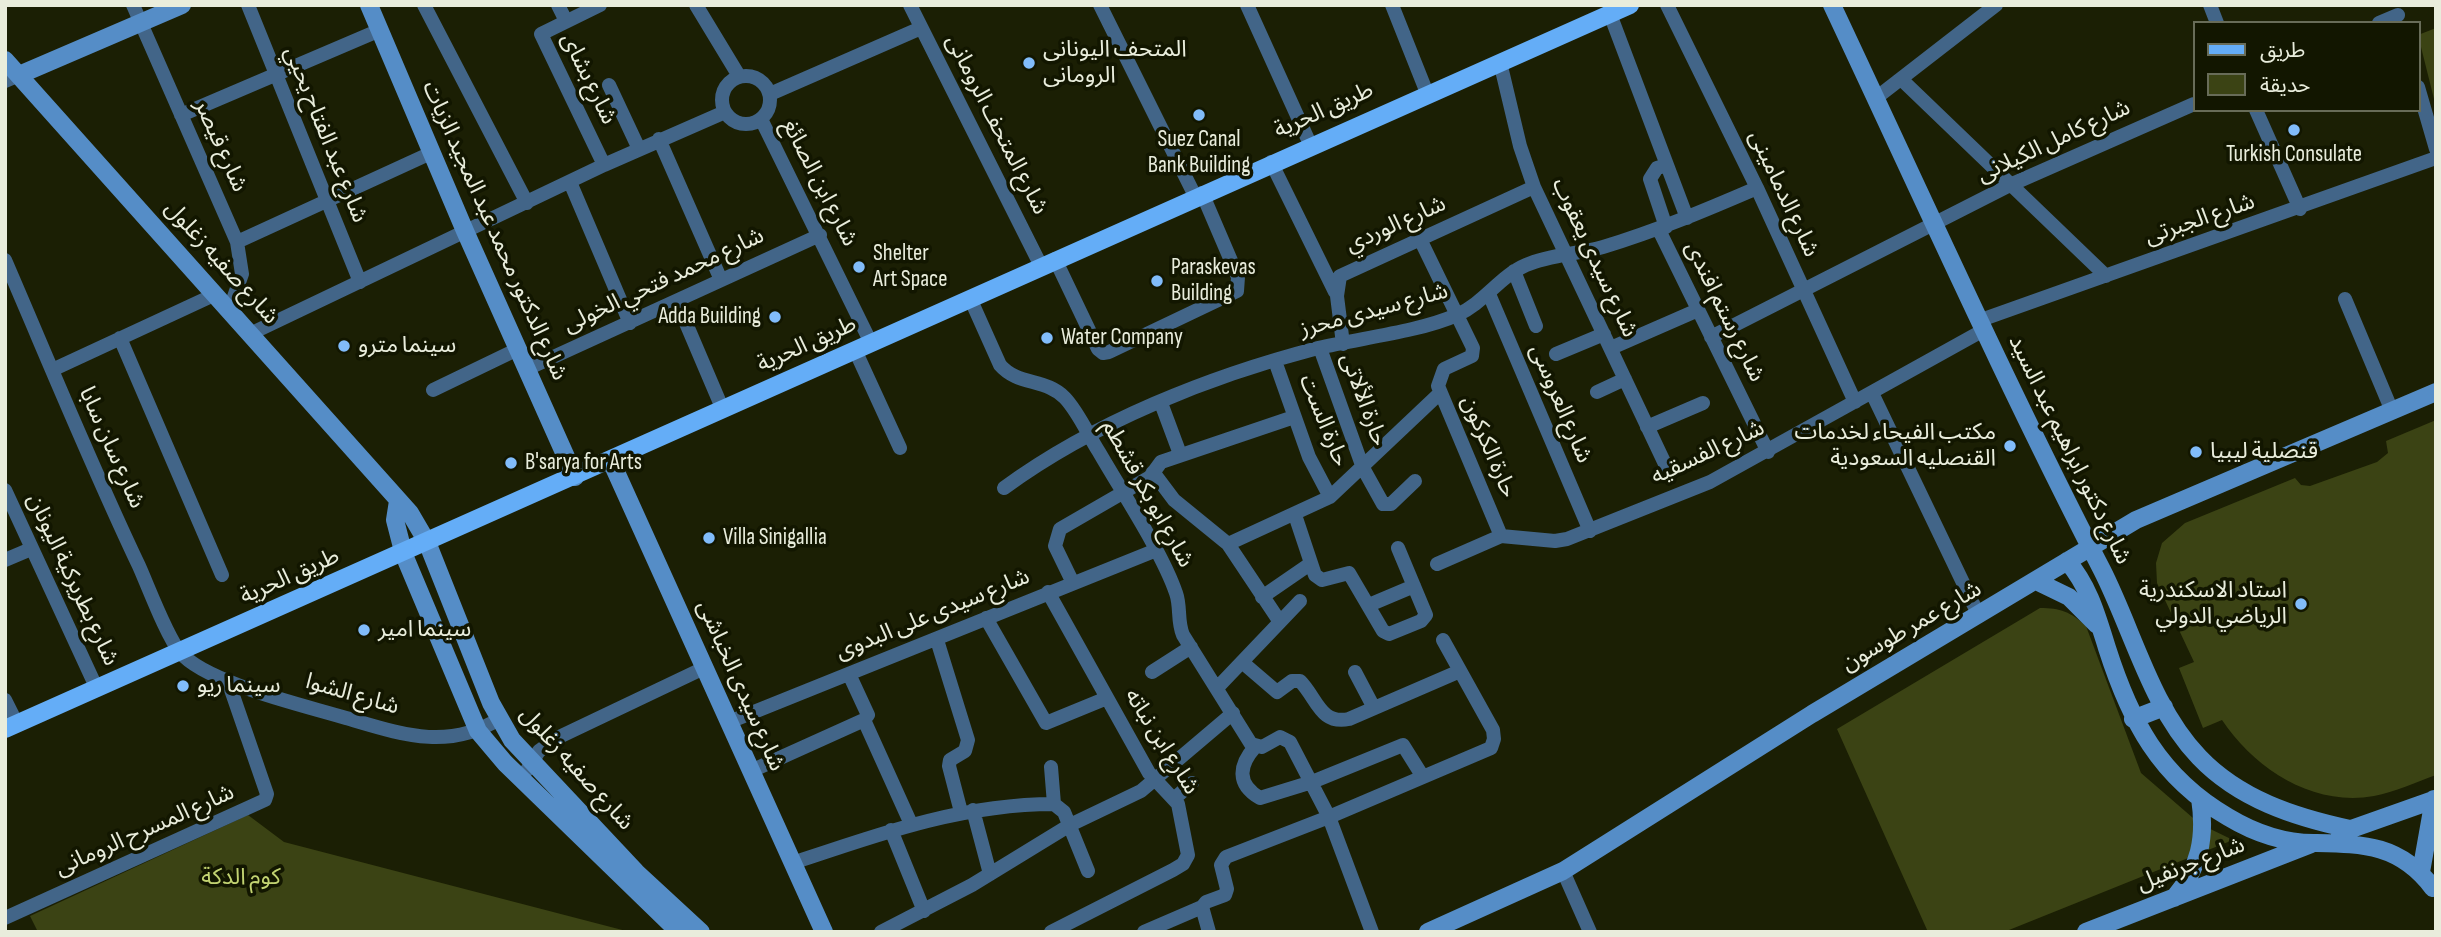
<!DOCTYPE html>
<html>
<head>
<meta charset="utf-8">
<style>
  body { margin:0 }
  #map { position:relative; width:2441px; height:937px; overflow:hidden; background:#1b1f04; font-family:"Sofia Sans Condensed","Noto Sans Arabic",sans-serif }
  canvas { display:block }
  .frame { position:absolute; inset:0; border:7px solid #e9eddc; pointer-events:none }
  .legend { position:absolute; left:2193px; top:21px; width:228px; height:91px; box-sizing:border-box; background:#121600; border:2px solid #686c58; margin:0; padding:9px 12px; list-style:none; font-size:21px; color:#e9eddc }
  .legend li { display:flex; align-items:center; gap:14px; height:35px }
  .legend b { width:35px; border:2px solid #686c58 }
</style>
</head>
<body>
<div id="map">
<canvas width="2441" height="937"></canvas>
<div class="frame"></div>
<ul class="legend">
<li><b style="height:9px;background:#64adf7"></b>طريق</li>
<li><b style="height:19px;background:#3b4314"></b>حديقة</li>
</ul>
</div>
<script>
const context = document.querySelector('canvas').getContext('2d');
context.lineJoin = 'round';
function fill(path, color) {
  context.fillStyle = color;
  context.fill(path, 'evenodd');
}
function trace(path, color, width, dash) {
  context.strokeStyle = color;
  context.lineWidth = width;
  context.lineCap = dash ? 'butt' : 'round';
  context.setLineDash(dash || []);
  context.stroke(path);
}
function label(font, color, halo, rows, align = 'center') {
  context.font = font + ' "Sofia Sans Condensed","Noto Sans Arabic",sans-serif';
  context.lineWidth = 7;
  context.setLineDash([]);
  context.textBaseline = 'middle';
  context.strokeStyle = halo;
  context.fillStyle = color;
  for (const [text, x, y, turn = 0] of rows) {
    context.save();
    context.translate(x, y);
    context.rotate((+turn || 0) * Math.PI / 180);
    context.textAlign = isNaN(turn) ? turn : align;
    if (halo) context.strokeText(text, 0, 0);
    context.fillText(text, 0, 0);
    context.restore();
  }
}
const green = new Path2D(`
  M2436,28V107L2418,35Z
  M2436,420V775C2416,782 2395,792 2374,796C2313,807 2255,769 2222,720L2203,728L2179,668L2194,662L2157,583L2156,563L2162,543L2185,523L2295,478L2301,485L2310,486L2377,462L2388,453L2386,441Z
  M2040,608C2060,608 2071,612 2086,626L2141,773L2200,824L2233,840L2004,932H1928L1837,729Z
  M248,815L284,842L630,932H38L30,916Z`);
const street = new Path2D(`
  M133,5L237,242L242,274L230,308
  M248,5L360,282
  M424,5L527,203
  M558,5L566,21
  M600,5L541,34L604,165
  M696,5L739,76
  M910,5L1041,266
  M1100,5L1195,196
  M1247,5L1310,144
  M1392,5L1427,93
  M1667,5L1757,188L1855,402
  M2210,5L2217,23
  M1610,14L1687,218
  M2379,23L2398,15
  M1500,62L1520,146L1534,187L1666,466
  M722 100a24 24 0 1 1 48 0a24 24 0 1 1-48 0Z
  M1901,79L2106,276
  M5,81L19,75
  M609,85L639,149
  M2418,87L2436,149
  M770,94L921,28
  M1876,98L1996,5
  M2256,110L2300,209
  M181,115L380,30
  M761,119L871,343
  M659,139L721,280
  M1271,162L1335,292
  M570,182L630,323
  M1666,227L1650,179L1657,168L1667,165
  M1659,230L1768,452
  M1420,239L1473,348L1472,356L1444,369L1438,386L1501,536
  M237,242L431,153
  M1055,259L1098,349L1103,353L1109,352L1237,291L1238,277L1202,193
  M5,260C49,362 91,465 139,566C148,586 167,637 180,652C205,683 307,706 346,718C401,734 447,751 499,719
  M1514,271L1536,326
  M1489,294L1590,531
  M970,298L1000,365C1018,386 1046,378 1065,398C1079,413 1088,435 1099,452C1122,492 1162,552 1176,593C1181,607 1177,621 1183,635L1251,744L1262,747L1280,737L1290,742L1329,817L1372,932
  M2345,299L2392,411
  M677,302L723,410
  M1978,321L2436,158
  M252,333L604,165L725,112
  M1711,337L2010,185L2194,104
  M120,338L222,575
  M1343,344L1337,296L1340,276L1534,187
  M1320,348L1363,468L1383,504H1391L1415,481
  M1611,348L1698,310
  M855,350L900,448
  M1556,354L1604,334
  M1275,361L1309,457L1330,497
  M527,369L820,235
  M52,370L216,294
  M433,390L518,349
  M1597,392L1625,379
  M1872,393L1979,616
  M1161,403L1180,454
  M1647,427L1703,403
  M1153,472L1174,500L1228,544L1280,622
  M1004,488C1094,422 1210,376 1318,348C1360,338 1418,332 1457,315C1484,303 1500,276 1526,265C1549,255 1578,254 1603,247C1656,231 1706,210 1757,188
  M5,490L97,689
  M1295,515L1315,575L1322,580L1349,573L1383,631L1389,634L1421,621L1426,615L1398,548
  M1228,544L1330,497L1440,393
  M5,560L31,549
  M1437,564L1501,536L1555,541L1567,539L1710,482L1982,331
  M1072,581L1055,546L1060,529L1150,477L1161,462L1294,417
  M1048,592L1149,773L1178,804L1188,855L1183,864L1173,870L1051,932
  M1262,597L1310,564
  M1369,605L1414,586
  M986,618L1046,723L1107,698
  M937,640L968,740L965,751L950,760L949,766L961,812
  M1242,662L1277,692L1292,681H1300C1317,698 1320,725 1349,719L1460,671
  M1152,672L1191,647
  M1355,672L1374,708
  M1217,688L1300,601
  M5,700L17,724
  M864,720L911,824
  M729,722L1154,551
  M1255,747C1239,765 1236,784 1260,798L1312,782L1403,745L1423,777
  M1051,767L1054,804
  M527,770L539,751L557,738L704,668
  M751,771L864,720L868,715L849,674
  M1175,798L1192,783
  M973,810L990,874
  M891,830L924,911
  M793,863C879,834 962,804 1054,804L1064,812L1088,871
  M1563,871L1590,932
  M5,918L265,800L267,794L228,681
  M881,932L972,885L1070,825L1141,791L1233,713
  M1144,932L1202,907
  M1209,932L1202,907L1206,902L1225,895L1227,889L1221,865L1226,857L1329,817L1491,748L1494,739L1493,730L1443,640`);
const secondary = new Path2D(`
  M369,5L465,231L575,477
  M1832,5C1921,194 2006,384 2102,570C2133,631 2151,707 2199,757C2239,799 2294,817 2350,829
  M5,60L410,513L427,542L491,703L512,740L636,872L701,932
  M19,75L182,5
  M611,461L824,932
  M398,501L395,520L404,555L478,731L505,763L679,932
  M2067,561C2089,586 2097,616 2107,648C2130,720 2159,777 2228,817C2253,832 2284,843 2314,843C2363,844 2400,844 2433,888
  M2036,581L2069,597L2097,625
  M2133,719L2164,707
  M2340,833L2436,799
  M2421,872L2434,799
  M2174,898C2200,867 2206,838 2200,798
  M1428,932L1563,871L1812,714L2136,520L2436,392
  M2086,932L2311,844`);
const primary = new Path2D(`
  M5,729C548,490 1086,243 1630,5`);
const markers = [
  [1029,63,7,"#81bcfa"],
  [1199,115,7,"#81bcfa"],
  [2294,130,7,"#81bcfa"],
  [859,267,7,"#81bcfa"],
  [1157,281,7,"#81bcfa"],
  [775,317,7,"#81bcfa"],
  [1047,338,7,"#81bcfa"],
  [344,346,7,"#81bcfa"],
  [2010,446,7,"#81bcfa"],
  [2196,452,7,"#81bcfa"],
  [511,463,7,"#81bcfa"],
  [709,538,7,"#81bcfa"],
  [2301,604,7,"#81bcfa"],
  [364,630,7,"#81bcfa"],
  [183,686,7,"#81bcfa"]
];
const poiNames = [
  ["المتحف اليونانى",1043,50],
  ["الرومانى",1043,76],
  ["Suez Canal",1199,140,"center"],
  ["Bank Building",1199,166,"center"],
  ["Turkish Consulate",2294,155,"center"],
  ["Shelter",873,254],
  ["Art Space",873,280],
  ["Paraskevas",1171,268],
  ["Building",1171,294],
  ["Adda Building",761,317,"right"],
  ["Water Company",1061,338],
  ["سينما مترو",358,346],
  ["مكتب الفيحاء لخدمات",1996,433,"right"],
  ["القنصليه السعودية",1996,459,"right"],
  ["قنصلية ليبيا",2210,452],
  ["B'sarya for Arts",525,463],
  ["Villa Sinigallia",723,538],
  ["استاد الاسكندرية",2287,591,"right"],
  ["الرياضي الدولي",2287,617,"right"],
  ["سينما امير",378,630],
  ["سينما ريو",197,686]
];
const streetNames = [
  ["شارع بشاى",588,79,64],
  ["طريق الحرية",1324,111,-24],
  ["شارع المتحف الرومانى",996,125,63],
  ["شارع عبد الفتاح يحيي",325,135,68],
  ["شارع كامل الكيلانى",2054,142,-25],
  ["شارع قيصر",220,146,66],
  ["شارع ابن الصائغ",819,183,63],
  ["شارع الدمامينى",1783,194,65],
  ["شارع الجبرتى",2200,220,-19],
  ["شارع الوردي",1396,225,-24],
  ["شارع الدكتور محمد عبد المجيد الزيات",494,231,66],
  ["شارع سيدى يعقوب",1594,258,65],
  ["شارع صفيه زغلول",221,263,48],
  ["شارع محمد فتحي الخولى",664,281,-25],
  ["شارع سيدى محرز",1374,311,-15],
  ["شارع رستم افندى",1724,312,64],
  ["طريق الحرية",807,345,-24],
  ["حارة الألاتى",1363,400,70],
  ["شارع العروسى",1560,404,67],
  ["حارة الست",1323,421,68],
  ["حارة الكركون",1488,447,67],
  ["شارع سان سابا",111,448,66],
  ["شارع دكتور ابراهيم عبد السيد",2069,450,64],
  ["شارع الفسقيه",1708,453,-25],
  ["شارع ابو بكر قشطم",1147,494,61],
  ["طريق الحرية",290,577,-24],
  ["شارع بطريركية اليونان",72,580,65],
  ["شارع سيدى على البدوى",933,615,-22],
  ["شارع عمر طوسون",1912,627,-30],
  ["شارع سيدى الخباشى",740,686,66],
  ["شارع الشوا",352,695,16],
  ["شارع ابن نباته",1161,742,58],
  ["شارع صفيه زغلول",576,769,48],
  ["شارع المسرح الرومانى",145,831,-24],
  ["شارع جرنفيل",2191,865,-21]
];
const parkNames = [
  ["كوم الدكة",241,878]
];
fill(green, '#3b4314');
trace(street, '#426588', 14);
trace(secondary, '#558dc7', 18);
trace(primary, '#64adf7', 18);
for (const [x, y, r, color] of markers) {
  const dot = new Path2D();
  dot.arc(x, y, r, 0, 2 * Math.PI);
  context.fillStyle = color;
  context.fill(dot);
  trace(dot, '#121600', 2.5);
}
label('23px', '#e9eddc', '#121600', poiNames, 'left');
label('23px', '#e9eddc', '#121600', streetNames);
label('23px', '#c2d371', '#121600', parkNames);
</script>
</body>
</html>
